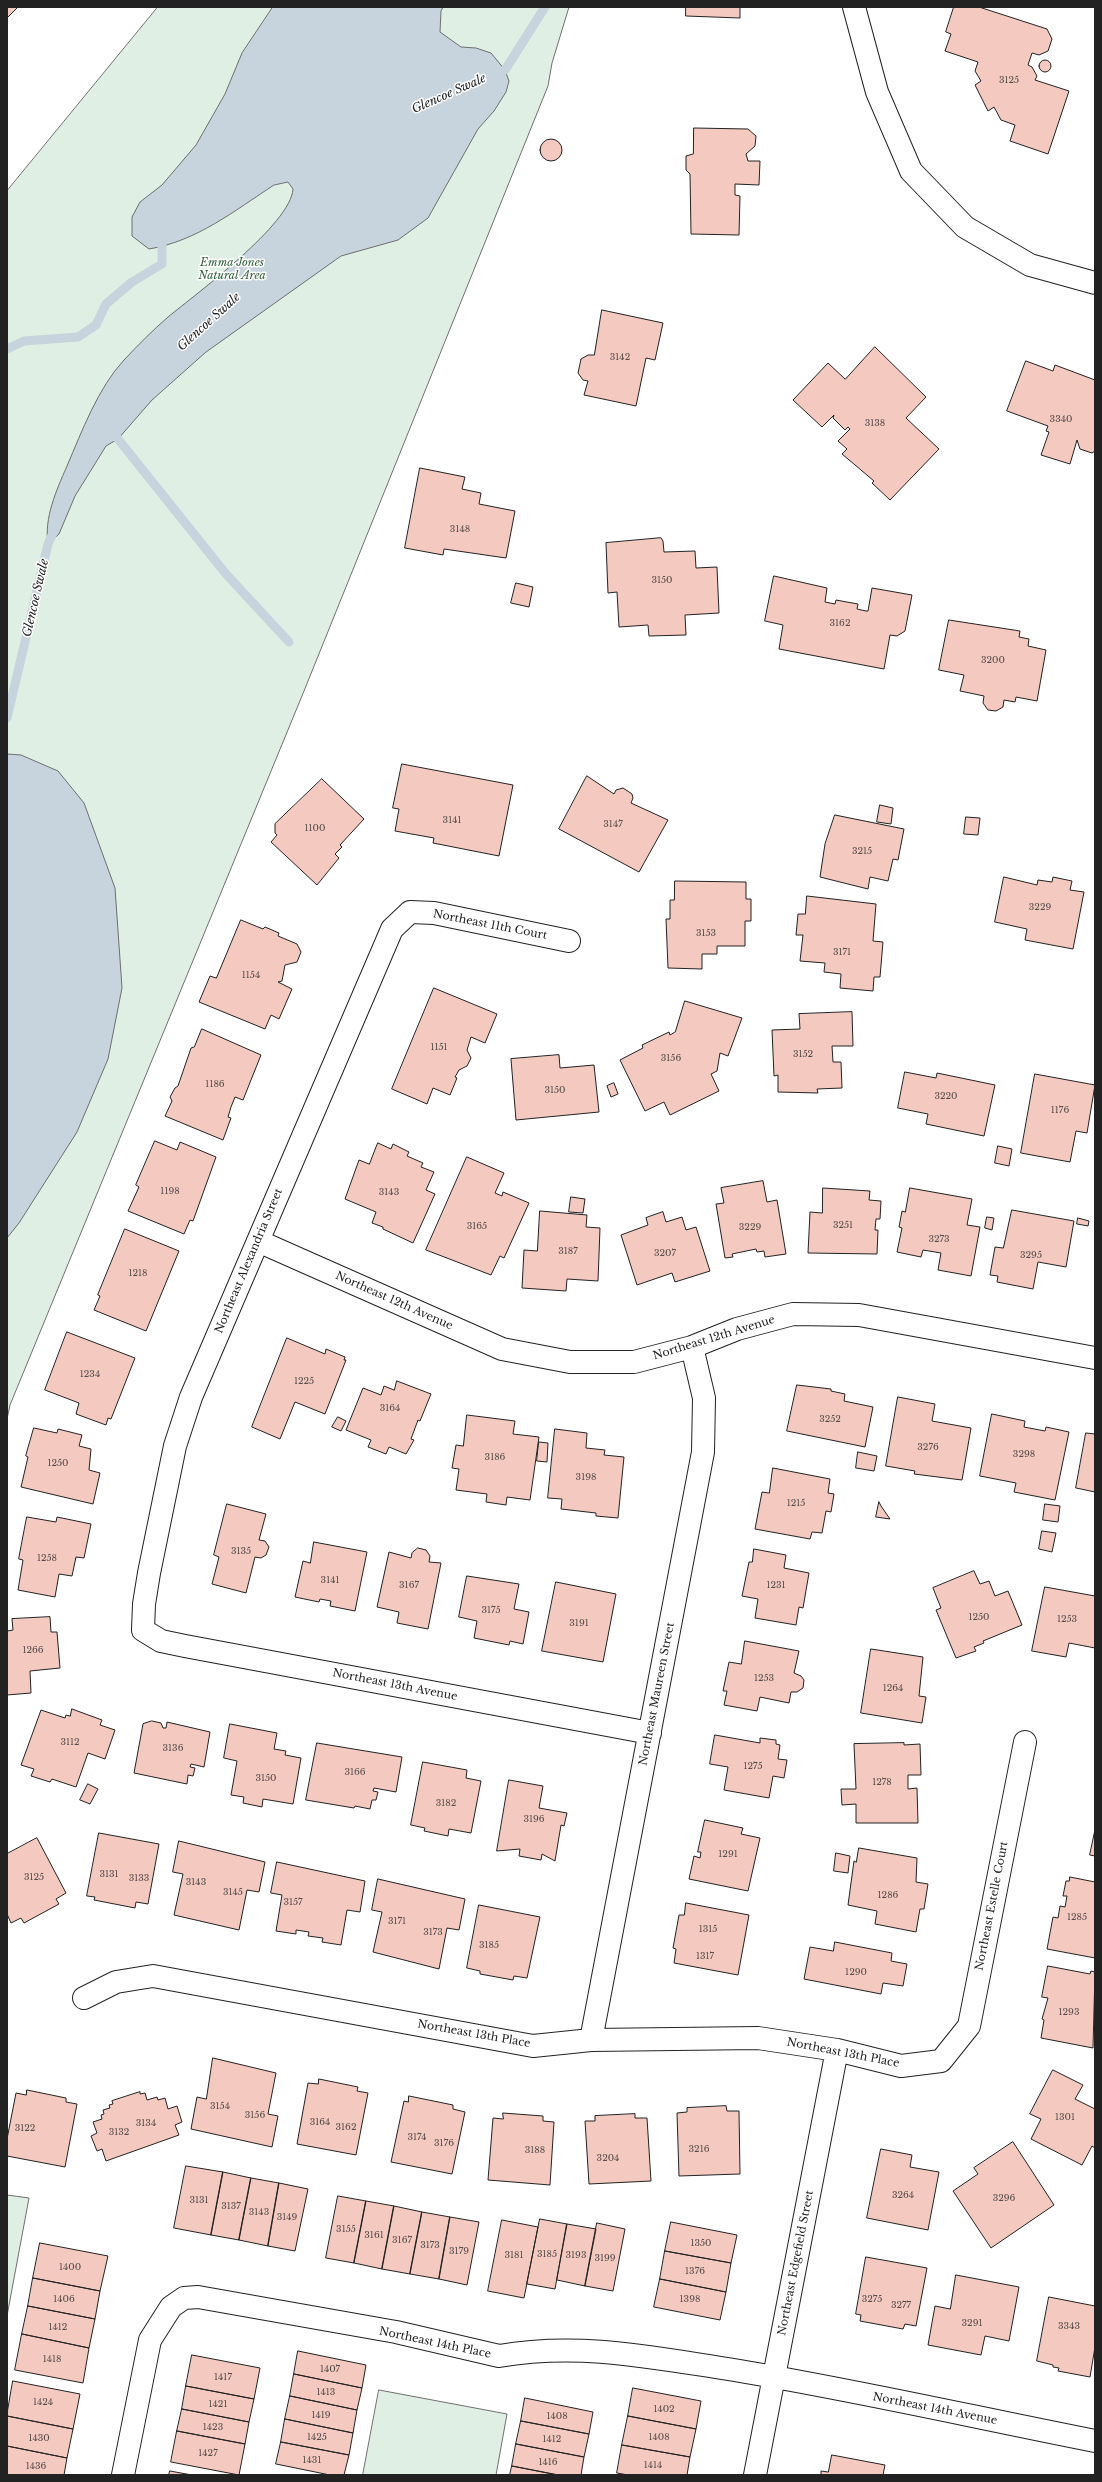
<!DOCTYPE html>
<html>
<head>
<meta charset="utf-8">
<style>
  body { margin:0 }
  #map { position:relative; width:1102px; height:2482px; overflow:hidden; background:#fff; font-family:"Libre Baskerville",serif }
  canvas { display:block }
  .frame { position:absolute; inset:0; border:8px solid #222; pointer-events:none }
</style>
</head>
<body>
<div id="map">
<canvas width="1102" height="2482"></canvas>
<div class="frame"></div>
</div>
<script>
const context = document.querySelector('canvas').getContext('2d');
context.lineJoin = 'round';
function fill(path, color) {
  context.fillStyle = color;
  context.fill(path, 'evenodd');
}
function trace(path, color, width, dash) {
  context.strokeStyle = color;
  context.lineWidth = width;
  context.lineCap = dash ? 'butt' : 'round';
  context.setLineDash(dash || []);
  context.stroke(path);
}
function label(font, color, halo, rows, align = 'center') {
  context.font = font + ' "Libre Baskerville",serif';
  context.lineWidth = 3;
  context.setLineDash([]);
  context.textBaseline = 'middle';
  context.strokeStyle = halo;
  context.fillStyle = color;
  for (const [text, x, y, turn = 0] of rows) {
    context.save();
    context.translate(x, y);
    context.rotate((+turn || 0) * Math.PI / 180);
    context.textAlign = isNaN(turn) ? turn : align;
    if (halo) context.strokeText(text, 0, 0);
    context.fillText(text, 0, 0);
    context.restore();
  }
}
const green = new Path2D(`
  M158,7H569L552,63L548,86L304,691L10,1405L7,1419V191Z
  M7,2195L29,2198L7,2316Z
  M379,2390L507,2414L496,2475H363Z`);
const water = new Path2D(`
  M273,7H443L441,11L440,32L461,47L476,48L491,53L505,70L509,81L506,92L494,111L478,129L428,218L398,240L341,256L206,352L152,400L118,439L106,446L75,496L59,534L48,544C44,518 56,491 67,466C82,431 98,388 124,360C138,345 153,330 168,317C196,294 291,224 293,189L288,182L274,185C234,211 197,241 149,249L132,236V217L140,202L162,185L196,145L225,94L242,53Z
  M7,754L21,755L58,771L84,803L115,888L122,988L108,1059L77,1132L19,1223L7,1238Z`);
const stream = new Path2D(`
  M496,74L505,70L545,7
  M7,349L24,341L78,337L96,325L106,304L132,282L162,264V236
  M110,429L226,574L289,642
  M7,718L48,544L53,533`);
const building = new Path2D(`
  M7,7H18L7,18Z
  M686,7H740V18L686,16Z
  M954,7H979L1047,29L1052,39L1048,51L1039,55L1032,53L1028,65L1032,67L1037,76L1035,80L1069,91L1048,154L1010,141L1015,125L1001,120L994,107L988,111L975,85L981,81L975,71L978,62L945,51L951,34L946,32Z
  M1039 66a6 6 0 1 1 12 0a6 6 0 1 1-12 0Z
  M694,128L748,129L756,136L755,146L746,154L748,161H760L759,185L735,184V195L740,196L739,235L691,234L690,174L686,170V156L693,154Z
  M540 150a11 11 0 1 1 22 0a11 11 0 1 1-22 0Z
  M602,310L663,323L655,360L646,358L636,406L584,395L588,381L583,380L578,373L581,359L588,355H594Z
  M875,347L926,397L906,418L939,449L890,500L872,483L874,481L842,454L847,449L838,441L850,429L848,427L845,430L833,418L834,415L822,427L793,400L828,363L845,379Z
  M1026,361L1053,371L1055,365L1095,380V451L1092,453L1080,449L1077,440L1070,464L1041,455L1049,432L1046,431L1048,426L1007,411Z
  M420,468L465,477L462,489L481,493L479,504L515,511L506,558L444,549L443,555L405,548Z
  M661,538L663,541L664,552L695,551L696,568L717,567L719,613L685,615L686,635L649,636L648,625L619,627L617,592L608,593L606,543Z
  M774,576L827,588L825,602L835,604L836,600L858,604L857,609L866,611H868L872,588L912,595L905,631L897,636L890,635L884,669L779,649L783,625L765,621Z
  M516,583L533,587L529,607L511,603Z
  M949,620L1020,631L1019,637L1029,639L1028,646L1046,650L1037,701L1016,697L1015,702L1004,700L1003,707L996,711L988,710L983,703L984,696L960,691L964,675L939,670Z
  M402,764L513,785L499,856L433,843L434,838L395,831L399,809L393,808Z
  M587,776L614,794L616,790L623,788L632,794L633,798L631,803L668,820L639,872L559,829Z
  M322,779L364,819L340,845L342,847L335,854L339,858L317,885L271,842L277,835L275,833V824Z
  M880,805L893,808L891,824L877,822Z
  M835,815L904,829L898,860L893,859L888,881L870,877L868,889L820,877L825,844Z
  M966,817L980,818L978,835L964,834Z
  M1004,877L1037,885L1038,880L1052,882L1053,877L1072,881L1070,890L1084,892L1073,949L1025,940L1027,929L995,922Z
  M675,881L746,882V899H751V921H745V946H717V954H702V969L668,968L666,919H670V900H674Z
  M807,896L876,904L873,941L883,942L880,977H874L873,991L840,988L841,974L824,972L825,963L800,961L803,935H796L798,914H805Z
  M241,920L263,929L265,927L279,933L278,936L297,944L301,952L297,962L285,965L282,981L278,982L292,989L279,1019L271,1015L265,1029L199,1002L210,976L216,978Z
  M434,988L497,1014L485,1043L471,1037L467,1050L471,1058L467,1066L459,1070L455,1077L457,1078L450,1095L433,1088L427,1104L392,1089Z
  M685,1001L742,1018L728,1056L720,1053L717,1071L711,1074L719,1091L670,1115L664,1102L645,1111L620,1060L643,1048L642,1045L669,1032L670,1035L675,1032Z
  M852,1012L853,1046H832L833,1062H841L842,1088L817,1089L818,1093L778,1092V1075L774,1076L772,1030L800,1029L799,1014Z
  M202,1029L261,1055L243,1100L235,1097L231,1107L228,1117L231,1118L223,1140L165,1116L172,1101L170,1097L175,1088L178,1086L191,1048L194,1047Z
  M559,1055L560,1068L594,1065L599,1112L516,1120L511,1059Z
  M905,1072L936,1078L937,1073L995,1085L984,1136L926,1124L928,1114L898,1108Z
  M1035,1074L1095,1085L1087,1133L1076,1131L1070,1162L1021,1153Z
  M614,1083L618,1094L611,1097L607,1086Z
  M155,1141L177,1150L180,1142L216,1157L193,1221L190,1220L184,1234L128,1211L139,1187L136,1185Z
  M378,1143L391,1149L393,1144L409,1152L407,1156L423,1163L421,1167L434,1172L426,1190L435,1194L413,1243L383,1229V1227L372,1223L376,1212L345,1199L359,1160L369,1164Z
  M998,1146L1012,1149L1009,1166L995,1163Z
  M467,1157L504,1173L495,1193L502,1196L503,1192L529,1203L504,1258L500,1256L491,1275L426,1250Z
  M763,1181L767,1202L777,1200L786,1254L765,1257L764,1251L757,1252L756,1249L732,1254L733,1257L725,1258L716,1204L724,1203L721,1188Z
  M823,1188L870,1191L869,1200L881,1201L880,1219H876L875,1230H878L877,1254L808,1253L810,1212L822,1213Z
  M910,1188L972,1199L967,1225L980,1227L971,1276L938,1270L941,1253L923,1250L921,1257L897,1252L902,1228L899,1227L902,1211L905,1212Z
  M571,1197L585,1199L583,1213L569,1212Z
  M1012,1210L1074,1221L1066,1267L1038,1262L1033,1289L997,1282L998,1276L990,1275L995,1247L1003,1248Z
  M540,1211L587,1215L586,1227L600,1228L598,1281L567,1279L566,1291L522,1288L524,1250L537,1251Z
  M663,1212L666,1222L682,1217L686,1230L696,1227L710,1271L675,1282L672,1273L637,1285L621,1235L648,1225L646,1218Z
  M987,1217L994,1218L992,1230L985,1228Z
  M1078,1218L1089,1221L1088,1226L1077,1224Z
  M125,1229L179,1251L146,1331L94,1310L100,1296L98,1295Z
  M67,1332L135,1358L111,1419L108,1418L106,1425L76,1414L79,1403L45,1390Z
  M287,1338L325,1354L326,1349L345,1357L344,1360H346L325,1414L295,1402L280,1439L252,1427Z
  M397,1381L431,1394L420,1421L418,1420L411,1439L414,1440L406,1454L389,1447L386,1454L368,1447L371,1440L346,1430L363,1388L381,1395L384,1386L394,1390Z
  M797,1385L831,1389V1391L845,1394L844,1401L873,1407L865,1447L787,1431Z
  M898,1397L935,1404L932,1421L971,1428L962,1480L914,1474L915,1471L886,1466Z
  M992,1414L1025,1421L1024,1427L1045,1431L1046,1427L1069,1432L1055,1500L1014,1492L1016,1483L980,1476Z
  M467,1415L515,1421L513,1434L539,1437L530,1500L507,1497L506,1505L486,1502L487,1494L456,1490L459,1469L452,1468L456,1445L463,1446Z
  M338,1417L346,1421L341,1431L332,1427Z
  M34,1428L57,1433L58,1429L82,1435L79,1446L91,1449L89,1470L100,1473L93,1504L21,1487L28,1457L26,1456Z
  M555,1429L587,1433L586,1448L605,1450L604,1455L624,1457L618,1518L596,1516V1513L561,1509L562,1499L548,1498Z
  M1086,1433L1095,1434V1492L1076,1488Z
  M539,1442L548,1443L547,1462L537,1461Z
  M858,1452L877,1456L874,1471L856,1468Z
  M773,1468L830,1479L828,1493L834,1494L831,1512L826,1511L822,1533L812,1532L810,1539L755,1529L762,1492L769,1493Z
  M879,1502L881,1506L890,1519L876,1517Z
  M227,1504L266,1514L259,1540L265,1541L269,1547L266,1555L261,1558L255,1557L246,1593L212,1584L219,1557L214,1555Z
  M1045,1504L1060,1506L1058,1522L1043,1520Z
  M27,1517L56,1522L57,1517L91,1524L84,1558L76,1557L72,1576L59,1574L55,1597L18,1590L23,1560L19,1559Z
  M1042,1531L1056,1533L1052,1552L1039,1549Z
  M314,1542L367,1552L355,1611L330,1606L331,1601L320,1599L319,1602L295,1597L303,1561L310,1563Z
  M418,1548L426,1550L430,1556L429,1562L441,1563L428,1629L397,1623L399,1612L377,1607L389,1552L411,1558L412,1553Z
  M754,1549L786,1555L784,1568L809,1573L803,1608L799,1607L796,1625L755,1618L758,1599L742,1596L749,1562H752Z
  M974,1571L980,1584L989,1581L995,1596L1008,1591L1022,1625L983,1641L984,1643L974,1647L976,1651L956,1658L936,1610L941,1608L933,1588Z
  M467,1576L519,1584L514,1609L529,1612L523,1644L510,1641L509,1645L474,1638L477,1621L459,1617Z
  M556,1582L616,1594L603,1662L542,1651Z
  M1045,1587L1095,1596V1648L1069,1643L1066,1657L1032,1651Z
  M50,1617L51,1632H57L60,1668L30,1671L31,1693L7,1695V1631L13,1630L12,1619Z
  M745,1641L799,1651L794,1673L801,1676L804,1680L803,1688L797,1692H791L789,1703L760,1697L757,1711L724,1705L727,1691H723L729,1662L741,1664Z
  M871,1649L923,1657L919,1696L926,1697L922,1723L861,1713Z
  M72,1709L102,1720L100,1725L115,1730L105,1759L88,1753L76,1787L52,1779L50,1782L31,1776L34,1769L21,1765L41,1710L65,1718L66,1715L70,1716Z
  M152,1721L161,1723L163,1728H166L167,1722L210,1732L204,1767L191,1764L190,1767L195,1768L193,1776L188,1775L187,1784L134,1773L143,1724Z
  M230,1724L277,1733L274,1749L286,1751L285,1755L301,1758L293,1804L263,1799L262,1807L243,1803L244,1797L231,1795L237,1761L224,1758Z
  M715,1735L760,1743V1738L776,1740V1744L780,1745L778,1759L787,1760L784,1778L773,1776L769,1798L724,1790L728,1767L710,1764Z
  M317,1743L402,1757L396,1792L374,1788L373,1791L378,1792L376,1800H372L370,1809L355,1806L354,1808L306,1800Z
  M904,1743V1745L920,1744L921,1775H908V1789L917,1788L918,1823H856V1804L842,1805L841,1789H856L854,1744Z
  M423,1762L467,1770L466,1778L481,1781L471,1833L449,1829L448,1836L424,1831L425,1828L411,1825Z
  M509,1780L543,1786L539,1808L567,1813L564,1826L561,1825L555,1861L542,1854L541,1860L519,1856L520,1849L497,1851Z
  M88,1784L98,1789L90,1804L80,1800Z
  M705,1820L743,1828L741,1834L760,1838L748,1891L689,1879L694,1856L700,1858L701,1852H698Z
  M1095,1830V1856L1090,1855Z
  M99,1833L159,1844L148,1904L136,1902L135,1908L94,1900L95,1897L87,1896Z
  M37,1838L66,1893L56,1899L59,1904L24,1923L21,1918L11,1923L7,1914V1854Z
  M179,1841L265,1862L259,1892L247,1890L239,1930L174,1915L183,1874L173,1872Z
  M859,1848L917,1858L916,1882L928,1884L924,1909H920L916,1932L875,1924L877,1911L848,1905L854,1861L856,1862Z
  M836,1853L850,1856L848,1873L834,1871Z
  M277,1862L365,1881L360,1912L347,1910L341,1945L322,1942L323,1938L308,1936L309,1932L296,1930V1934L276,1931L282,1895L271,1893Z
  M1070,1877L1095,1882V1958L1047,1949L1053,1917L1058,1918L1060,1906L1065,1907L1067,1896H1063L1066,1881H1069Z
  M378,1879L465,1899L459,1930L447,1928L439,1969L373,1952L382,1912L372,1910Z
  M686,1903L749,1915L738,1975L674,1963L676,1949L673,1948L679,1915H684Z
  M479,1905L540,1917L527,1978L514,1976L513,1980L480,1974V1971L467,1968Z
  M835,1942L892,1953L891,1961L907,1964L903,1986L883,1983L881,1994L804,1979L810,1947L833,1951Z
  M1048,1966L1090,1974L1091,1971L1095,1972L1093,2048L1041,2038L1044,2020L1042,2019L1048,1998L1042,1997Z
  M213,2058L276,2073L268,2114L278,2116L272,2147L191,2129L197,2097L206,2099Z
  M1053,2070L1083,2085L1075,2099L1095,2109V2148L1092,2146L1082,2165L1031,2139L1041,2119L1030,2114Z
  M319,2079L358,2087L357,2091L368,2093L356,2155L297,2144L308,2083L318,2084Z
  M27,2090L66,2098V2102L77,2104L65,2167L7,2156V2139L16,2093L26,2095Z
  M140,2092V2094L145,2093L147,2100L157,2097L158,2100L165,2098L168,2109L177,2106L182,2122L175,2125L179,2135L106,2161L102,2149L97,2151L91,2136L97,2133L93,2122L102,2119L101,2115L104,2114L103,2110L110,2108L109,2105L113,2104L112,2101Z
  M409,2096L453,2105V2109L465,2112L452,2174L391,2162L404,2101L408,2102Z
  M726,2106L727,2111H739L740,2174L679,2176L677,2113L687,2112V2108Z
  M503,2113L543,2116V2121L554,2122L550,2185L488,2180L493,2118L503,2119Z
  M635,2114V2118H647L651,2181L589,2184L585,2121H595V2116Z
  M1013,2142L1054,2205L991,2248L953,2191L978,2174L974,2168Z
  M881,2149L912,2155L910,2167L939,2172L928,2230L867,2218Z
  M186,2166L223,2172L211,2235L174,2228Z
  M223,2172L251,2178L239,2240L211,2235Z
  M251,2178L279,2183L268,2246L239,2240Z
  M279,2183L308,2189L295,2251L268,2246Z
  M338,2196L366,2201L354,2263L326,2258Z
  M366,2201L394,2206L382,2269L354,2263Z
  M394,2206L422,2212L410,2274L382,2269Z
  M422,2212L450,2217L439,2279L410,2274Z
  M450,2217L479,2222L467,2285L439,2279Z
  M540,2219L567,2224L555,2289L527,2284Z
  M502,2220L538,2227L524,2298L488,2291Z
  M671,2222L737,2235L731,2263L665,2251Z
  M597,2223L625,2229L613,2291L585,2286Z
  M567,2224L596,2229L585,2286L557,2280Z
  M40,2243L108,2256L100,2291L33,2278Z
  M665,2251L731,2263L726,2292L660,2279Z
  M866,2257L927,2268L916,2326L905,2324L903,2329L860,2321L861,2315L856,2314Z
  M956,2275L1019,2287L1009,2341L985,2336L981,2355L928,2345L935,2306L950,2309Z
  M33,2278L100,2291L95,2319L28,2306Z
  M660,2279L726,2292L720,2320L654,2307Z
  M1049,2297L1095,2306V2347L1090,2377L1058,2371L1059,2368L1053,2367V2365L1037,2361Z
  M28,2306L95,2319L89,2348L22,2334Z
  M22,2334L89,2348L83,2383L15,2370Z
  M298,2351L366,2365L362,2388L294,2374Z
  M192,2355L260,2368L254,2399L186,2386Z
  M294,2374L362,2388L357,2410L290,2396Z
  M13,2381L80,2394L73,2429L7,2416Z
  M186,2386L254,2399L249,2422L182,2409Z
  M633,2388L701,2401L696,2429L628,2416Z
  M290,2396L357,2410L353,2433L285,2419Z
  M525,2398L593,2412L589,2434L521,2421Z
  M182,2409L249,2422L245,2444L177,2431Z
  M7,2416L73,2429L67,2458L7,2446Z
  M628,2416L696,2429L690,2457L622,2445Z
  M285,2419L353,2433L349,2455L281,2442Z
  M521,2421L589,2434L584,2457L516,2444Z
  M177,2431L245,2444L239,2475L171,2462Z
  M281,2442L349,2455L344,2475H330L276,2464Z
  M516,2444L584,2457L581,2475H558L512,2466Z
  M622,2445L690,2457L687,2475H628L617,2473Z
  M7,2446L67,2458L64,2475H7Z
  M832,2455L885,2465L883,2475H821V2471L828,2472Z
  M512,2466L558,2475H510Z
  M170,2471L192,2475H169Z`);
const minor = new Path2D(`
  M854,7L877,92L911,171L965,227L1030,265L1095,283
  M569,941L434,913L410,912L392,929L191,1397L175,1446L149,1573L144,1604L143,1630L161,1641L185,1646L650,1733
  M258,1241L502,1349L570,1362H634L692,1347L737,1329L793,1314L859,1315L1095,1358
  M84,1998L116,1982L153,1976L533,2046L591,2040L758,2038L837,2050L901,2066L941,2061L969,2026L1025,1742
  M591,2040L703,1452L704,1398L692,1347
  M123,2475L150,2340L171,2307L184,2298L198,2297L396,2332L499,2356C578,2342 650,2357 728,2369C851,2389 973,2417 1095,2441
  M755,2475L837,2050`);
const numberNames = [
  ["3125",1009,80],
  ["3142",620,357],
  ["3340",1061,419],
  ["3138",875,423],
  ["3148",460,529],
  ["3150",662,580],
  ["3162",840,623],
  ["3200",993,660],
  ["3141",452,820],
  ["3147",613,824],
  ["1100",315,828],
  ["3215",862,851],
  ["3229",1040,907],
  ["3153",706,933],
  ["3171",842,952],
  ["1154",251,975],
  ["1151",439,1047],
  ["3152",803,1054],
  ["3156",671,1058],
  ["1186",215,1084],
  ["3150",555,1090],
  ["3220",946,1096],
  ["1176",1060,1110],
  ["1198",170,1191],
  ["3143",389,1192],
  ["3251",843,1225],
  ["3165",477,1226],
  ["3229",750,1227],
  ["3273",939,1239],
  ["3187",568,1251],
  ["3207",665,1253],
  ["3295",1031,1255],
  ["1218",138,1273],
  ["1234",90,1374],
  ["1225",304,1381],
  ["3164",390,1408],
  ["3252",830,1419],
  ["3276",928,1447],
  ["3298",1024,1454],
  ["3186",495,1457],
  ["1250",58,1463],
  ["3198",586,1477],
  ["1215",796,1503],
  ["3135",241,1551],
  ["1258",47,1558],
  ["3141",330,1580],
  ["3167",409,1585],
  ["1231",776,1585],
  ["3175",491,1610],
  ["1250",979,1617],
  ["1253",1067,1619],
  ["3191",579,1623],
  ["1266",33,1650],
  ["1253",764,1678],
  ["1264",893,1688],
  ["3112",70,1742],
  ["3136",173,1748],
  ["1275",753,1766],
  ["3166",355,1772],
  ["3150",266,1778],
  ["1278",882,1782],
  ["3182",446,1803],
  ["3196",534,1819],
  ["1291",728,1854],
  ["3131",109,1874],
  ["3125",34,1877],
  ["3133",139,1878],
  ["3143",196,1882],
  ["3145",233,1892],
  ["1286",888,1895],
  ["3157",293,1902],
  ["1285",1077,1917],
  ["3171",397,1921],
  ["1315",708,1929],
  ["3173",433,1932],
  ["3185",489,1945],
  ["1317",705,1956],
  ["1290",856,1972],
  ["1293",1069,2012],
  ["3154",220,2106],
  ["3156",255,2115],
  ["1301",1065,2117],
  ["3164",320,2122],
  ["3134",146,2123],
  ["3162",346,2127],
  ["3122",25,2128],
  ["3132",119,2132],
  ["3174",417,2137],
  ["3176",444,2143],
  ["3216",699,2149],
  ["3188",535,2150],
  ["3204",608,2158],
  ["3264",903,2195],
  ["3296",1004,2198],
  ["3131",199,2200],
  ["3137",231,2206],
  ["3143",259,2212],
  ["3149",287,2217],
  ["3155",346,2229],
  ["3161",374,2235],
  ["3167",402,2240],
  ["1350",701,2243],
  ["3173",430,2245],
  ["3179",459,2251],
  ["3185",547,2254],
  ["3181",514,2255],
  ["3193",576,2255],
  ["3199",605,2258],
  ["1400",70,2267],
  ["1376",695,2271],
  ["1406",64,2299],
  ["1398",690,2299],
  ["3275",872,2299],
  ["3277",901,2305],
  ["3291",972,2323],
  ["3343",1069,2326],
  ["1412",58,2327],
  ["1418",52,2359],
  ["1407",330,2369],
  ["1417",223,2377],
  ["1413",326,2392],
  ["1424",43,2402],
  ["1421",218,2404],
  ["1402",664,2409],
  ["1419",321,2415],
  ["1408",557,2416],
  ["1423",213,2427],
  ["1425",317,2437],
  ["1408",659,2437],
  ["1430",39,2438],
  ["1412",552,2439],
  ["1427",208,2453],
  ["1431",312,2460],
  ["1416",548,2462],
  ["1414",653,2465],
  ["1436",36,2466]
];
const parkNames = [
  ["Emma Jones",232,263],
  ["Natural Area",232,276]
];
const streetNames = [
  ["Northeast 11th Court",490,925,11],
  ["Northeast Alexandria Street",249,1261,-67],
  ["Northeast 12th Avenue",394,1301,24],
  ["Northeast 12th Avenue",714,1338,-17],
  ["Northeast 13th Avenue",395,1685,11],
  ["Northeast Maureen Street",657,1694,-79],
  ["Northeast Estelle Court",992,1906,-79],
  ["Northeast 13th Place",474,2034,10],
  ["Northeast 13th Place",843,2053,11],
  ["Northeast Edgefield Street",796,2263,-79],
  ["Northeast 14th Place",435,2343,12],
  ["Northeast 14th Avenue",935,2409,11]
];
const waterNames = [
  ["Glencoe Swale",449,94,-24],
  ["Glencoe Swale",209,322,-42],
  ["Glencoe Swale",36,598,-77]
];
fill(green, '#e0efe3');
trace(green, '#6f6f6f', 1);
fill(water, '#c7d3dd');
trace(water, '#6f6f6f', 1);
trace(stream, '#c7d3dd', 9);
fill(building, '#f3c9c0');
trace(building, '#222', 1);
trace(minor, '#222', 24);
trace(minor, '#fff', 22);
label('9px', '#564c4a', null, numberNames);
label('italic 11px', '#2f5e38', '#fff', parkNames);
label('11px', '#222', '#fff', streetNames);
label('italic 12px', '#222', '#fff', waterNames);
</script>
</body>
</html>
